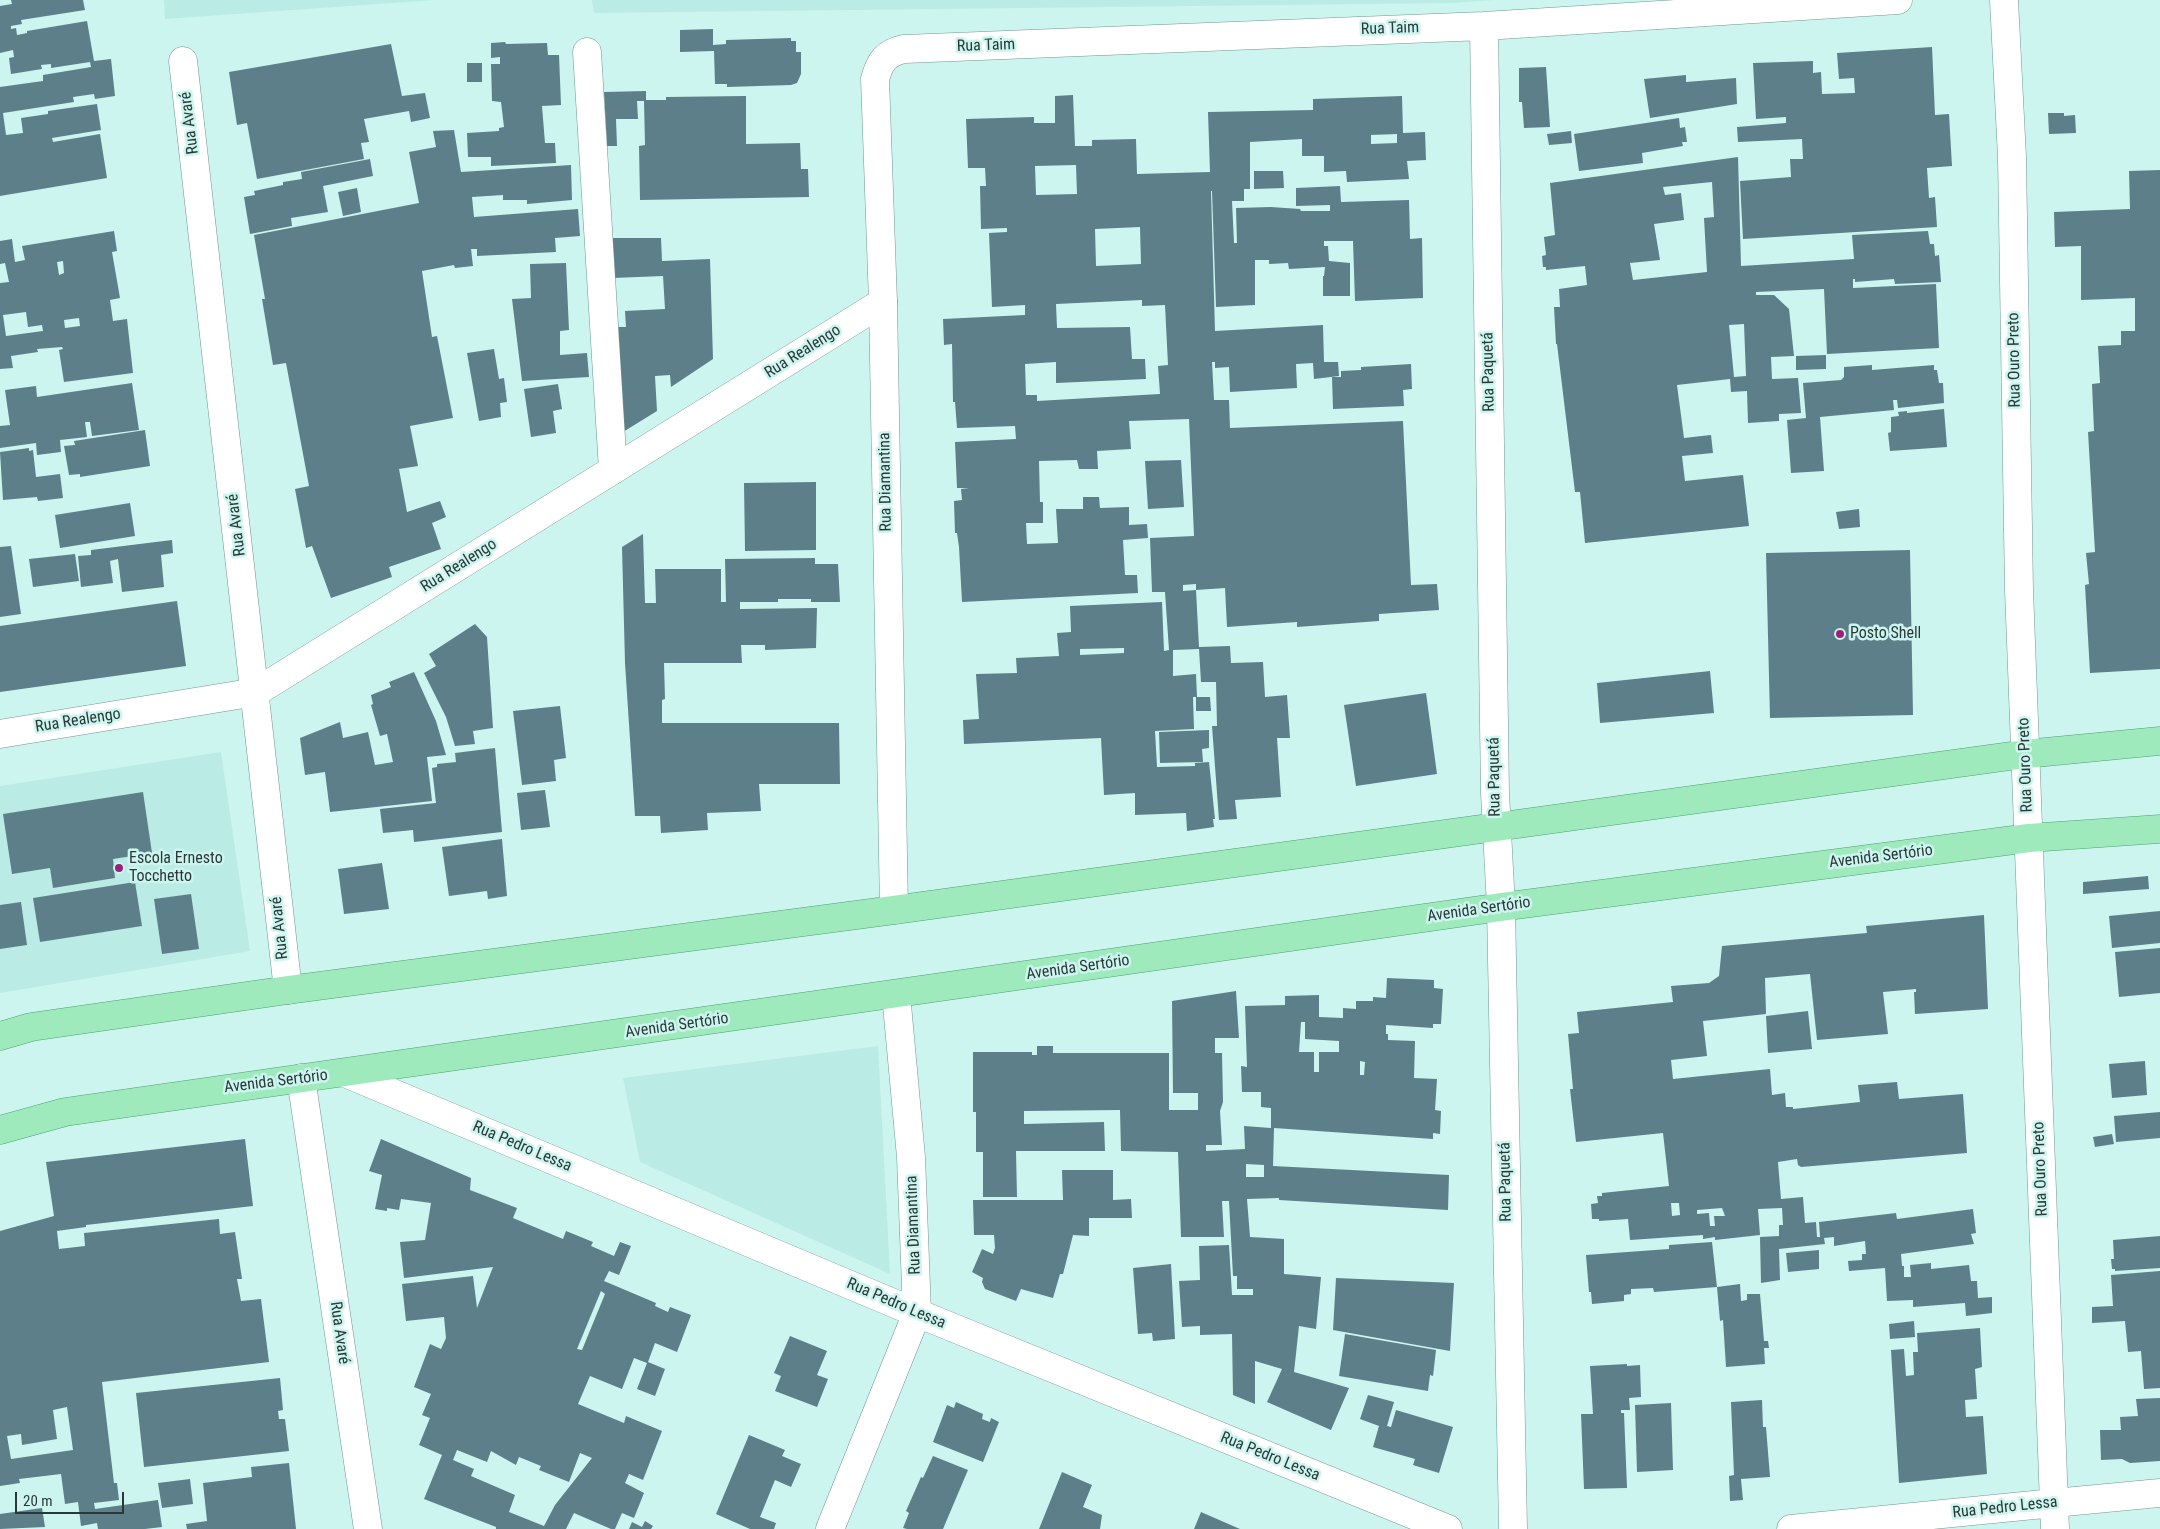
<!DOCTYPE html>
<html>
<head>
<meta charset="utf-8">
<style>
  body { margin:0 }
  #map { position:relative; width:2160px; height:1529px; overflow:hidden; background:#cdf5ef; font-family:"Roboto Condensed",sans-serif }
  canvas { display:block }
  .scale { position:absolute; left:15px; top:1492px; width:109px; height:22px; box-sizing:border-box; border:2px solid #2a3937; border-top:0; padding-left:6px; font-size:15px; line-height:18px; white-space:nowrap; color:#2a3937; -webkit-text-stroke:4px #cdf5ef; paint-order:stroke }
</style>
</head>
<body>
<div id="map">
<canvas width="2160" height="1529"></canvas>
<div class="scale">20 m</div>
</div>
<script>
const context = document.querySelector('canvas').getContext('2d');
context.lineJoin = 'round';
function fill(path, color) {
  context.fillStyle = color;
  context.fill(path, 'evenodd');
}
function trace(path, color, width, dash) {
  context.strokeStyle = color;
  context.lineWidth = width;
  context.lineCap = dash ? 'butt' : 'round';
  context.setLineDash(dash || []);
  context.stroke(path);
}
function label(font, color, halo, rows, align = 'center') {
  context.font = font + ' "Roboto Condensed",sans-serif';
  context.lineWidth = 5;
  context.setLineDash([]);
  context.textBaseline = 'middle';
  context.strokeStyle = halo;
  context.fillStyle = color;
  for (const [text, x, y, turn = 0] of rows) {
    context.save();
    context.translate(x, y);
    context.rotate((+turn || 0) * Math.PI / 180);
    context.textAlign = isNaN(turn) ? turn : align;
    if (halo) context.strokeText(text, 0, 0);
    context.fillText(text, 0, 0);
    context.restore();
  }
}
const built = new Path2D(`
  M164,0H434L165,19Z
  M592,0H1494L1451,3L594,13Z
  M221,752L250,951L0,993V786Z
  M878,1046L890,1274L640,1162L623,1078Z`);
const building = new Path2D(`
  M11,0H83L85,10L21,20L22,24L11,26V29L16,28L17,35L27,33V31L87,21L94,61L111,59L115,96L95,99L94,94L73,97L74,102L3,113L6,135L23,133L21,118L48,114V111L97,104L101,130L52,138L53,142L100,134L107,178L0,196V87L43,81V75L91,67L90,62L51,68V64L41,65L42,69L11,74L9,58L14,57L13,50L0,53V6L12,4Z
  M713,29V45L726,44V40L791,38V41H796V52H801V74L797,83L791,85L727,87V84H715L714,51L680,52V30Z
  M505,42L506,44L547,43L548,55H559L561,105L542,106L545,143H555L556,163L491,166V157H468L467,133L499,131V128L504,127L501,102L492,101L491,64H500V57L491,58V43Z
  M391,44L402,96L425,93L430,118L411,122L409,111L364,119L369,142L361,143L364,159L257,179L247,123L237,125L229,72Z
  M1932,47L1935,115L1949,114L1952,166L1927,168L1929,198L1935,197L1937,227L1743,239L1740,181L1791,177L1790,159H1803L1802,139L1738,142L1737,127L1786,123V117L1756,119L1753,63L1813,61V73L1821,72L1822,94L1855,93L1854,78L1839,79L1837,53Z
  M467,63H482V82H467Z
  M1546,67L1550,127L1524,128L1522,102H1519V68Z
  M1686,75V82L1736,78L1737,104L1650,118L1644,79Z
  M646,91V100H666V97L746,96V144L800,143L801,169H808L809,197L640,200L639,146L645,145L644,101H637L638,119H616L617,146H607L604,92Z
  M1073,95L1075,146H1092V140L1136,139L1137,174L1210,172L1208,112L1313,110V99L1402,96L1403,133L1425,132L1426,160L1407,161L1409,179L1347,182L1346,171L1324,172V156H1302V139L1250,142V189H1244V201H1232L1234,243H1237L1236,208L1271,207L1300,209L1301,211H1330V205L1296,206V188L1340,186L1341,202L1409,200L1410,239L1422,238L1423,298L1355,301L1353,241H1324V246H1328L1329,261L1350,263V296H1323V276H1324L1325,267L1289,269L1288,263L1269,264V260H1255V305L1216,307L1212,191H1211L1215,331L1323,325L1324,362H1338L1339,376L1314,379L1313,363L1296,364L1297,388L1230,392L1229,367L1215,368V362H1212L1214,400H1229L1230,428L1403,421L1411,585L1437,584L1439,610L1379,614V621L1297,627V622L1227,627L1225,588L1196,590V584L1183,585V591L1196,590L1199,647L1230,646L1231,663L1263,662L1265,697L1287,695L1290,738H1277L1281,797L1235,800L1237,819L1219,820L1212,726H1217L1216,682H1201L1199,649L1173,650V676L1196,674L1197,697H1193L1194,729L1155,731L1157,767L1195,766V763L1209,762L1215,819H1213L1214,827L1187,831L1186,813L1135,815V793L1104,795L1101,738L964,744L963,720L979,719L976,674L1017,673L1016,658L1059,656L1057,633L1071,632L1070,606L1162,602L1164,651L1169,650L1165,592H1152L1150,538L1194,536L1189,419L1129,421L1131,449L1097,451L1098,469H1079L1077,460L1039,461L1040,502H1043V523H1026L1027,544L1058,543L1056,509H1083V497H1099L1100,508L1129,507V525L1147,524L1148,538L1123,540L1125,575H1137L1138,593L962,602L959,547L957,533H955L954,501L962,500L961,489L969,488H957L955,442L1016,439L1015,426L957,428L955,402H953L952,344L944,345L943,319L1025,315V305L992,307L989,233L1007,232V228L981,229L980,186H986L985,168H968L966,119L1034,117V123H1055V96ZM1397,134V143L1371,144V135ZM1076,165L1077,194L1036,195L1035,166ZM1140,227L1141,264L1096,266L1095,229ZM1142,300V306L1165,305L1168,365L1158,366L1160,394L1037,401V395H1026L1025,364L1056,362V383L1146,379L1145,359H1132L1130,327L1057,328L1056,304ZM1124,648V653L1080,655V649Z
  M2048,113H2064V116L2075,115L2076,133L2049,134Z
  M1679,118L1680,128L1685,127L1687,142H1682L1683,146L1642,153L1643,163L1579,171L1574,134Z
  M454,130L461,172L571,165L572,200L527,204V200H503V195L472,197L474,217L578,209L580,236L555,238L556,252L477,256V249H471L473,266L455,268L454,265L422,271L432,337L437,336L453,418L410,426L418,466L399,469L407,512L440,501L446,517L432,523L441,549L389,567L392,577L331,598L312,546L306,548L295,489L309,486L286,363L273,365L262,299H265L254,235L419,203L409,152L436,147L433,131Z
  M1571,131L1572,143L1549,145L1547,134Z
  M1738,157L1741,266L1854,259L1852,235L1928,231L1930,244H1934L1935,256L1939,255L1941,282L1895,284L1894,279L1855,282V279H1853V288L1936,284L1939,348L1827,354L1824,289L1756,292V295H1774L1789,309L1794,356L1771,357L1772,379L1798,378L1801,413L1779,414V421L1748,423L1747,391L1731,392L1730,379L1677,385L1684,438L1711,435L1713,453L1682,456L1685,481L1743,475L1749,526L1585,543L1580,492H1575L1557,344H1556L1554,307H1560L1559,289L1587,285L1585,266L1546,270V267H1543L1542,256L1546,255L1544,237L1555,235L1550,183ZM1712,182L1714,217L1704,218L1707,272L1633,280L1630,263L1660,260L1654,224L1684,220L1681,193L1665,195L1663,187ZM1744,324L1746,376L1734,377L1729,325Z
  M370,159L373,176L323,186L328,212L291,218L292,226L250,234L244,197L255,195L254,191L283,185V182L302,179L301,172Z
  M2160,170V669L2090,673L2085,585L2089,584L2086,553L2095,552L2088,432L2094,431L2092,384L2100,383L2098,346L2121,345V331H2135V298L2081,300V246L2055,247L2054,212L2130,209L2129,171Z
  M1254,171H1283L1284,188L1254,189Z
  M357,188L361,212L343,216L338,192Z
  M114,231L117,251L112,252L120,298L110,300L113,321L127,319L133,373L64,382L59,350L63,349L62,347L37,349L38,352L11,356L13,368L0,369V283L9,282L5,263L0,264V241L12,239L15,262L25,260L22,246ZM63,261L64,273L59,275L57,262ZM26,312L28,327L42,325L43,331L6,336L3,315ZM79,318L80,326L65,328L64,320Z
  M611,238H661L662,261L710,259L713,359L671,387L670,375L655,376L657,411L623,432L616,327H626L625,311L665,309L663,276L613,278Z
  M566,263L569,330L560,331V355L587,353L589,377L522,381L512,299L531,298L530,264Z
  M494,349L499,379L504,378L507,402L500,403L501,417L479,421L467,353Z
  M1826,355V369L1796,370V356Z
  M1411,364L1412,389L1403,390L1404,406L1333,409L1332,377H1341V371L1361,370V367Z
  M1872,365V370L1934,365V370H1937L1939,383H1943L1944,403L1898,408L1897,400H1893L1894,410L1820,417L1824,471L1791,473L1787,420L1806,418L1803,383L1841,380L1844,377V367Z
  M132,383L139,430L92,436L90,422H85L87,437L60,440L61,452L37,455L36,443L0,448V426L10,425L5,390L36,386L37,397Z
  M558,384L562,409L553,411L556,433L531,437L524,389Z
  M1944,409L1947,447L1890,451L1888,433L1891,432V417L1899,416L1898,412L1907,411V413Z
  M145,430L150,466L80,477V474L69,475L64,446L75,445L74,441Z
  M29,448V451L33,450L36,477L60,474L63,498L38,501L37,497L3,500L0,452Z
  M1181,460L1184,507L1148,509L1145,461Z
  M816,482V550L745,551L744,483Z
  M130,503L135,536L60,548L55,515Z
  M1859,509L1860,527L1839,529L1836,512Z
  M643,534L645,603H656L655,569H721V602H726L725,559L815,558V564H838L840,602H811V599H778V602H740V609L817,608L816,648L765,650V645H741L742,663H664L665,699L662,700V723H839L840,784H759L761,811L707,813L708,830L661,833L660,816H635L625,663L622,547Z
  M172,540L173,553L161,555L164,587L122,592L118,559L110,561L113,583L81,587L78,556L91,555V550Z
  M11,546L21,614L0,617V547Z
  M1910,550L1913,715L1770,718L1766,553Z
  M75,554L79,581L33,587L29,559Z
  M177,601L186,666L0,692V626Z
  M475,624L487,637L493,728L473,731L475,744L455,746L446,717L424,673L436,666L429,654Z
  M1710,671L1714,713L1600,723L1597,683Z
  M414,672L436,721L446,755L427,757L432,801L330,812L325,772L305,775L300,738L340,722L343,738L368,732L375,765L393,762L387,734L380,736L371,705L373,704L371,695L391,687L389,682Z
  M1426,693L1437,774L1356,786L1344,705Z
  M1196,697H1210L1211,711H1196Z
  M560,706L566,758L554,760L556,781L522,785L513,711Z
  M1209,730V748L1202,749L1203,762L1160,763L1159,732Z
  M495,748L502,832L414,842L413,830L383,833L380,809L436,803L432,768L437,767V764L456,762L455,753Z
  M545,790L550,827L521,830L517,793Z
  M143,792L152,853L113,859L115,878L53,888L50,868L12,874L3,814Z
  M502,839L507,896L488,899L487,891L449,896L442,847Z
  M382,863L389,909L344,914L338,869Z
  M2148,876L2149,889L2083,894V882Z
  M135,882L142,926L40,942L33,898Z
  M191,894L199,949L162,954L154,899Z
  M21,902L27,945L0,949V905Z
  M2160,911V943L2112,948L2109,916Z
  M1984,915L1988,1009L1915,1014L1914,992H1916V989L1883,992L1888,1034L1817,1040L1810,974L1765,978L1766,1014L1703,1021L1707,1056L1671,1060L1673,1079L1770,1069L1772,1095L1785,1093L1786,1107H1793V1109L1860,1102L1858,1085L1897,1082L1899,1099L1963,1094L1967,1153L1801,1167L1798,1165L1797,1159L1778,1162L1781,1199L1803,1197L1805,1223L1816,1222L1817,1237H1820L1819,1222L1896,1213L1897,1219L1973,1209L1976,1233L1971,1234L1974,1244L1901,1254L1902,1266H1904V1277H1911L1910,1265L1931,1263V1269L1969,1265L1971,1281H1977L1978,1298L1992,1297V1313L1966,1316L1965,1303L1913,1307V1300L1887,1301L1885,1268L1849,1271L1848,1261L1862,1260V1254H1866L1865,1241L1834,1246V1237L1824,1238L1825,1244L1779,1249L1780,1280L1761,1283L1760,1237L1779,1236V1225H1783L1782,1208L1758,1209L1760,1235L1715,1240V1237L1703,1239V1235L1630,1240L1628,1219L1599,1221V1219H1592L1591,1204L1598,1203L1597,1196H1602V1193L1669,1186L1663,1133L1576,1142L1570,1089H1573L1568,1034L1579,1033L1577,1012L1673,1002L1671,986L1709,983L1719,976L1722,946L1867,933L1866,926ZM1671,1203H1679L1680,1215L1672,1216ZM1722,1208L1725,1216H1714L1715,1226H1710L1709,1213L1697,1214V1210Z
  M2160,948V993L2119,997L2115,952Z
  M1387,978L1434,980V988L1443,989L1441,1024H1433V1028L1386,1025V1034H1388V1040L1415,1041L1414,1078L1437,1079L1435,1110L1441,1111L1440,1134L1433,1133V1139L1274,1128L1273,1166L1449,1175L1448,1210L1279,1200V1198L1247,1199L1250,1237L1284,1239V1274L1321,1277L1316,1329L1299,1326L1294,1372L1349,1388L1331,1430L1267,1402L1282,1369L1255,1361V1404L1233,1395L1232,1334L1200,1335V1326L1182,1327L1179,1281L1200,1280L1199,1246L1229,1245L1232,1295H1253V1289H1237V1276H1233L1229,1201H1222L1224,1237H1181L1178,1152L1121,1151L1120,1110L1024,1111V1124L1104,1122L1105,1151H1016L1017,1197H983V1152H976V1112H973V1052H1032V1055H1037V1046H1053V1053H1169V1110H1198V1093H1173L1172,1001L1236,991L1239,1038H1215V1053H1222L1223,1102L1220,1111L1222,1145H1206V1151L1245,1149L1244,1126L1271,1128V1108L1261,1107V1092H1242L1241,1066L1247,1067L1245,1006L1285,1005V996L1319,995V1017L1343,1018V1008L1356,1009V1001H1373V997L1386,998ZM1301,1022H1305V1039L1339,1041V1052H1319V1072H1314V1052H1299ZM1360,1061L1365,1062L1364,1075H1360ZM1246,1164L1264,1165V1177H1246Z
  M1808,1011L1812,1049L1768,1053L1766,1016Z
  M2145,1061L2147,1095L2112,1098L2109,1064Z
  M2160,1112V1138L2116,1142L2114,1116Z
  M2112,1134L2114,1144L2095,1147L2093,1137Z
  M245,1139L253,1206L86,1225V1227L57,1231L59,1249L85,1246L84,1233L219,1219L220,1234L235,1232L242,1279H237L241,1301L261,1299L269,1362L102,1382L114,1483H117L119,1500L94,1503L95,1509L158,1500L162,1527L145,1529H98L97,1523L81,1526L78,1502L65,1504L61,1474L19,1479L20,1483L0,1486V1231L54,1216L46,1162ZM67,1407L73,1450L11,1459L7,1436L21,1434L22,1445L57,1439L53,1410Z
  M381,1139L471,1178L470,1190L517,1208L513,1218L563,1239L566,1231L593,1242L591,1246L614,1256L620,1242L631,1246L619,1275L609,1271L604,1281L656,1303L655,1306L668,1312L670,1307L691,1315L677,1352L655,1343L648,1362L665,1369L655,1396L637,1389L647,1363L634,1358L622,1389L590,1376L578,1404L624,1423L626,1416L662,1431L643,1480L629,1474L625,1483L644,1493L634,1518L622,1513L615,1529H611L574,1513L566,1529H496V1527L424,1499L442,1455L419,1445L430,1418L422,1415L431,1394L414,1387L430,1344L441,1349L446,1338L444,1317L406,1321L402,1284L473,1276L477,1308L493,1267L404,1278L400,1242L425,1240L431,1203L401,1199L399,1210L387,1208V1211L375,1209L382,1175L369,1171ZM601,1291L605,1294L582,1350L577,1349ZM457,1450L487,1462L491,1451L516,1465L519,1457L541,1466L539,1470L569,1482L580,1453L592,1458L555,1505L544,1526L509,1512L515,1495L471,1476L474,1469L453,1460Z
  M1062,1170H1113V1200L1131,1199L1132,1218H1089V1236L1073,1235L1063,1274H1060L1053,1298L1021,1289L1016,1301L985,1289L982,1282L983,1278L972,1272L982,1249L993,1254L995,1248L994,1235H974L973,1200H1063Z
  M2160,1236V1268L2115,1271V1269H2112L2111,1259H2114L2113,1240Z
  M1712,1242L1717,1287L1654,1292L1653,1288L1631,1289V1294L1624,1295V1301L1592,1304L1591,1292H1589L1586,1255L1669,1249V1245Z
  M1819,1250V1269L1788,1272L1786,1253Z
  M1171,1264L1175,1339L1153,1341L1152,1333L1138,1334L1133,1268Z
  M2160,1271V1388L2144,1389L2141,1351L2128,1352L2125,1321L2092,1323V1307L2113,1306L2111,1275Z
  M1336,1278L1454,1283L1450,1351L1333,1330Z
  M1740,1284L1741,1301L1747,1300V1294H1760L1764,1341H1768L1769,1348H1764L1765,1364L1726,1367L1723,1320L1720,1321L1717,1287Z
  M1914,1321L1915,1337L1890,1339L1889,1324Z
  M1980,1328L1982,1367L1975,1369L1977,1399L1965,1400L1966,1417L1983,1416L1987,1474L1899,1483L1891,1350L1904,1349L1906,1376L1914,1375L1913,1352H1918L1917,1333Z
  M1345,1334L1436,1350L1433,1376L1430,1375L1428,1391L1339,1376Z
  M790,1336L827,1351L817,1375L828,1379L817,1407L775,1391L781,1376L774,1373Z
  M1627,1364V1366L1640,1365L1641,1397L1629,1398L1630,1410H1621V1413H1624L1627,1488L1584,1489L1581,1414H1593L1590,1366Z
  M280,1378L283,1410L278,1411L279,1419H285L289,1451L144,1467L136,1393Z
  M1368,1395L1394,1402L1387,1426L1391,1427L1396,1410L1453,1427L1439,1473L1413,1465L1415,1459L1373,1447L1379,1426L1360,1419Z
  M2160,1398V1461L2130,1463L2122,1459L2101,1460L2100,1430H2121L2120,1417L2138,1416L2136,1399Z
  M1762,1400L1763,1427H1766L1770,1477L1741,1479L1743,1500L1730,1501L1729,1476L1734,1475L1731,1402Z
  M956,1402L983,1414L982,1419L990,1422L991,1418L999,1422L983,1462L933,1442L947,1405L954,1408Z
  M1671,1403L1673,1470L1637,1472L1635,1405Z
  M749,1435L785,1450L782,1456L801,1464L791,1487L775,1480L760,1517L776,1523L774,1529H750L716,1514Z
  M933,1456L968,1470L943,1529H907L903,1528L909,1513L906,1511L921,1477L923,1478Z
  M289,1463L296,1529H187L186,1524L207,1521L203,1483L252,1477L251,1467Z
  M1062,1472L1092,1485L1083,1507L1102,1515L1100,1529H1039Z
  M190,1479L193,1504L162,1508L158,1483Z
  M42,1508L45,1527L0,1529V1514Z
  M1201,1512L1240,1529H1194Z
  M645,1521L653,1526L651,1529H629L632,1522L642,1527Z`);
const street = new Path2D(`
  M587,52L613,470
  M183,61L288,990
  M883,302L894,910
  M345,1073L917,1313L1448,1529
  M301,1078L368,1529
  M2054,1503L2160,1493
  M830,1529L917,1313L911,1157L896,994`);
const secondary = new Path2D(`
  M2004,0L2012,157L2019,590L2055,1529
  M1484,26L1495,793L1501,907L1513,1529
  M0,734L256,692L883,302L875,79C880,61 886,53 904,49L1484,26L1898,0
  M1791,1529L2054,1503`);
const primary = new Path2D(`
  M0,1036L31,1027L288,990L894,910L2025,754L2160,741
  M0,1130L65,1112L1501,907L2029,838L2160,829`);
const markers = [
  [1840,634,5,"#9d2076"],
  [119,868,5,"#9d2076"]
];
const streetNames = [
  ["Rua Taim",1390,29,-2],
  ["Rua Taim",986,46,-2],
  ["Rua Avaré",190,123,-97],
  ["Rua Realengo",803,352,-32],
  ["Rua Ouro Preto",2015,360,-91],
  ["Rua Paquetá",1489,372,-91],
  ["Rua Diamantina",886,482,-91],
  ["Rua Avaré",237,525,-97],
  ["Rua Realengo",459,566,-32],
  ["Rua Realengo",78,721,-9],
  ["Rua Ouro Preto",2026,765,-92],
  ["Rua Paquetá",1495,777,-91],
  ["Avenida Sertório",1881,857,-7],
  ["Avenida Sertório",1479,910,-8],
  ["Rua Avaré",280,928,-96],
  ["Avenida Sertório",1078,968,-8],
  ["Avenida Sertório",677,1026,-8],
  ["Avenida Sertório",276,1082,-7],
  ["Rua Pedro Lessa",522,1147,23],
  ["Rua Ouro Preto",2041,1169,-92],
  ["Rua Paquetá",1506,1182,-91],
  ["Rua Diamantina",914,1225,-92],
  ["Rua Pedro Lessa",896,1304,23],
  ["Rua Avaré",339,1333,82],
  ["Rua Pedro Lessa",1270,1457,22],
  ["Rua Pedro Lessa",2005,1508,-6]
];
const poiNames = [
  ["Posto Shell",1850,634],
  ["Escola Ernesto",129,859],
  ["Tocchetto",129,877]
];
fill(built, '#baebe4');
fill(building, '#5d7f89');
trace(street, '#709690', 29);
trace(secondary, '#709690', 29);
trace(primary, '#4ca370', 29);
trace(street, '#fff', 28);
trace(secondary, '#fff', 28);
trace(primary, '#9feabc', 28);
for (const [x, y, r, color] of markers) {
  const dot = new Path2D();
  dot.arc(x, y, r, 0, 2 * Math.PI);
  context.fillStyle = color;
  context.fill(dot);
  trace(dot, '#cdf5ef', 2);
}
label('16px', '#2a3937', '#cdf5ef', streetNames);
label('16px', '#2a3937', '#cdf5ef', poiNames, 'left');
</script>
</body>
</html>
